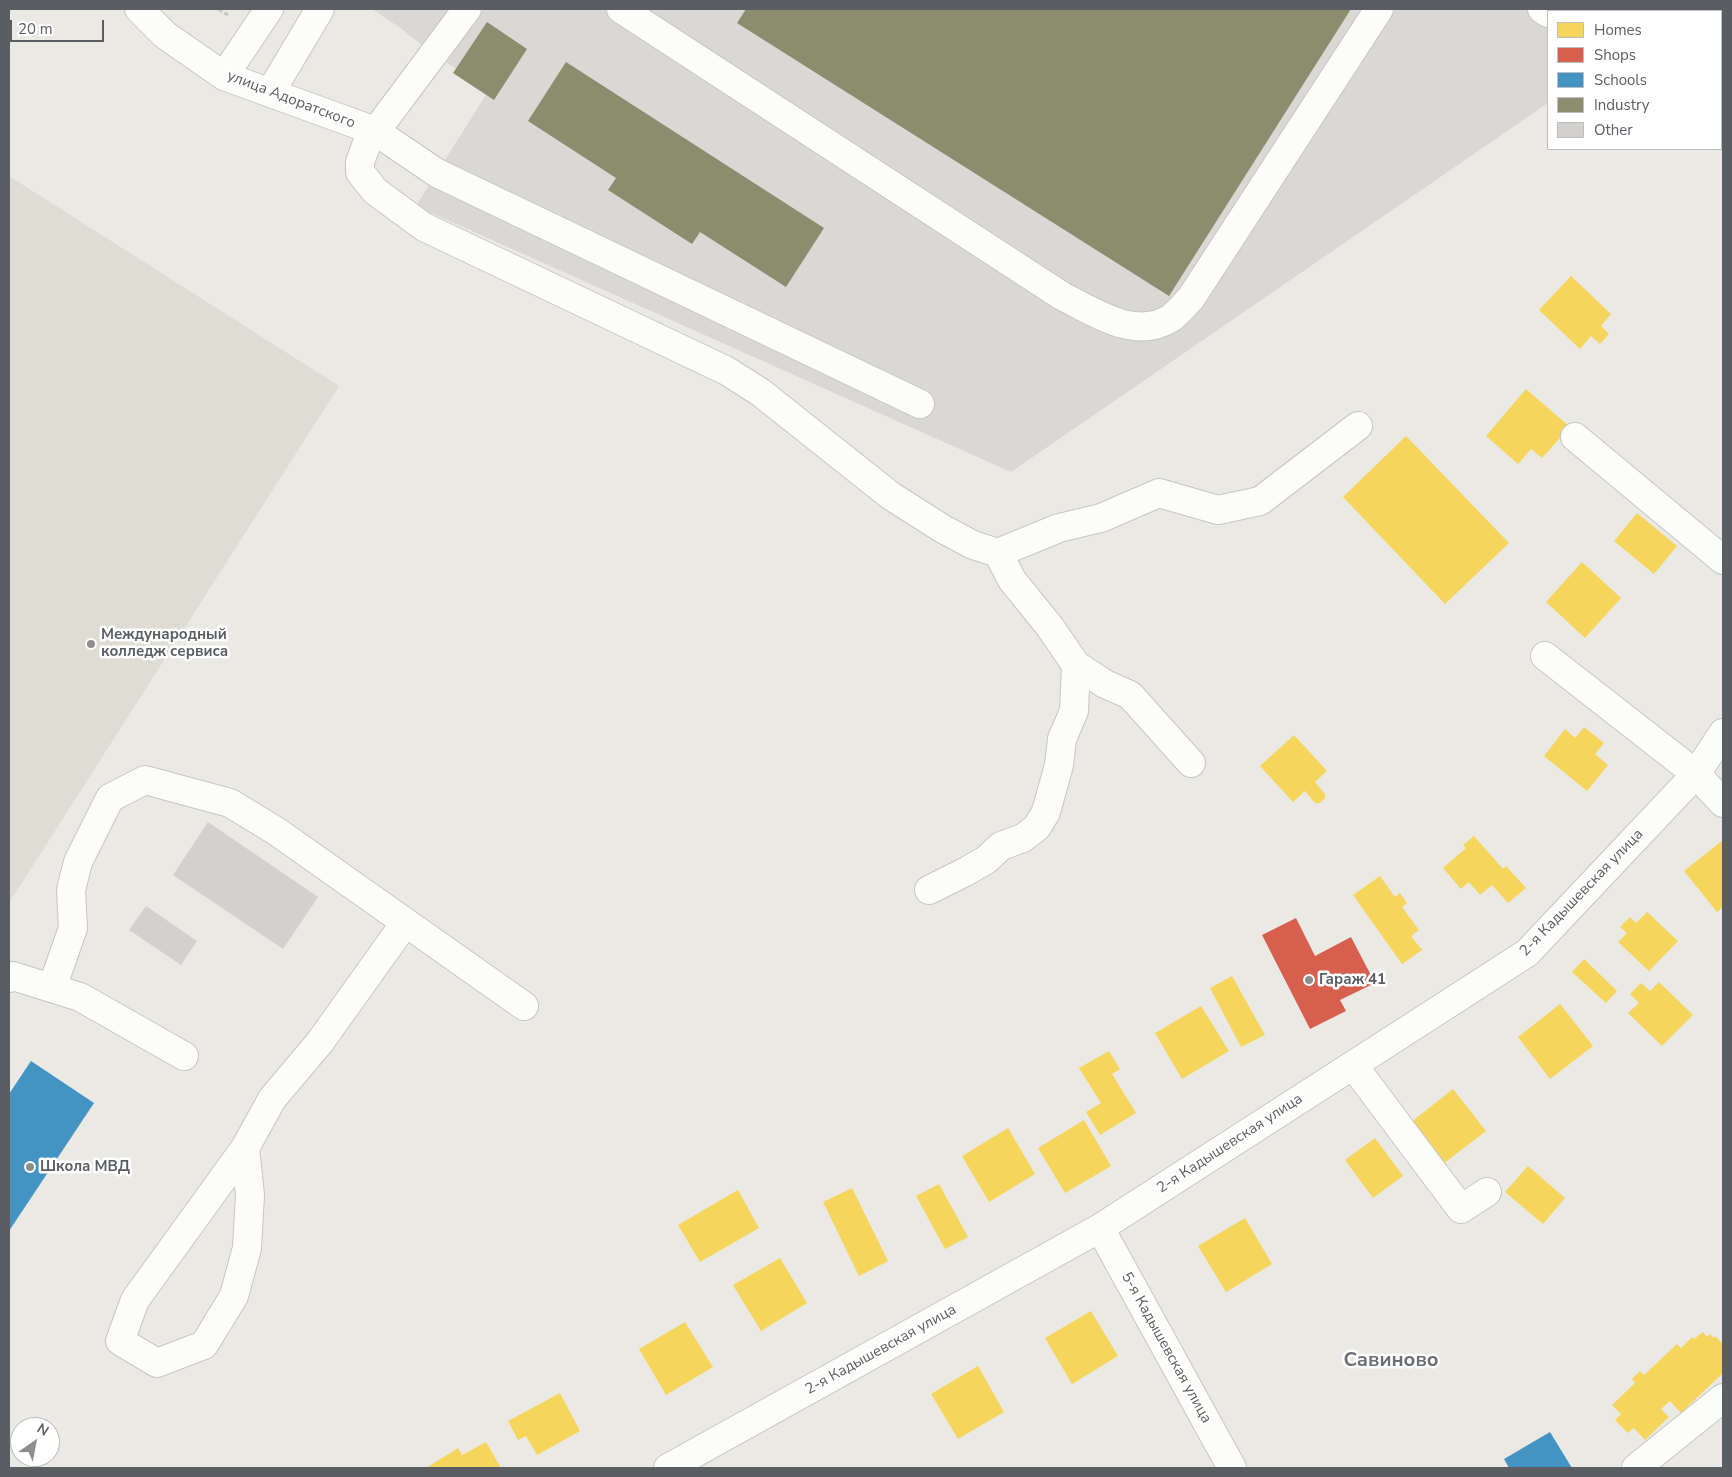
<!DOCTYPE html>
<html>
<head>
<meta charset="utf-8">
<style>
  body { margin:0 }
  #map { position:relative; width:1732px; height:1477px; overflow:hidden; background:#eae9e4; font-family:"Nunito Sans",sans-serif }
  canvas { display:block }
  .frame { position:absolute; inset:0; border:10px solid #5a5d62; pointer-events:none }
  .legend { position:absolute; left:1547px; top:10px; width:175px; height:140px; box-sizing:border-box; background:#fff; border:1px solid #bdbec0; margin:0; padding:6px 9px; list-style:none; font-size:15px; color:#5a5d62 }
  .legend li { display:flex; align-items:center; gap:10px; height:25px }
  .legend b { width:25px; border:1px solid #bdbec0 }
  .north { position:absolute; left:10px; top:1417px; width:50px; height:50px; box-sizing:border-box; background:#fff; border:1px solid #bdbec0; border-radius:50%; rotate:33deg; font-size:14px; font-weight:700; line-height:20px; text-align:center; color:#5a5d62 }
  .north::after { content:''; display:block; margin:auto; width:18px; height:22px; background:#8c8e90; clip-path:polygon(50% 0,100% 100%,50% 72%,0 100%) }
  .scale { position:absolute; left:10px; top:20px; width:94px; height:22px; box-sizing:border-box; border:2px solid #5a5d62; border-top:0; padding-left:6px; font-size:15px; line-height:18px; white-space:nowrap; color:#5a5d62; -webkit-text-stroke:4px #fff; paint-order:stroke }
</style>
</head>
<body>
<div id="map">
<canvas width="1732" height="1477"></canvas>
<div class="frame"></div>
<ul class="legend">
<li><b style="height:14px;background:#f6d55c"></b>Homes</li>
<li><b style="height:14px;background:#d6604d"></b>Shops</li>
<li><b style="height:14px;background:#4393c3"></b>Schools</li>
<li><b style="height:14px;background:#8c8c6e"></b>Industry</li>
<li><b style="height:14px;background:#d2d1ce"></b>Other</li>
</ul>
<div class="north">N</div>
<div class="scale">20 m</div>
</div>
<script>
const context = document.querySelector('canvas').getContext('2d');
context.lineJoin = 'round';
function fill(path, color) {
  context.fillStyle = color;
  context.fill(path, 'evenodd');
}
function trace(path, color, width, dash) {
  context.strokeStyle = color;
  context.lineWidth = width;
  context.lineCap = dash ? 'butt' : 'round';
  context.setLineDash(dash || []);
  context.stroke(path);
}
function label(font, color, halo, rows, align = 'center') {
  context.font = font + ' "Nunito Sans",sans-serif';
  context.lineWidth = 5;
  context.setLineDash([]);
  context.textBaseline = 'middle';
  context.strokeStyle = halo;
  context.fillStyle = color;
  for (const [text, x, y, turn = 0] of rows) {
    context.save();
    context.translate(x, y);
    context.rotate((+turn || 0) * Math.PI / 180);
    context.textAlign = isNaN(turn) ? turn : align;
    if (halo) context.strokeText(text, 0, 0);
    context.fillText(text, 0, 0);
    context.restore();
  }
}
const industrial = new Path2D(`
  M372,9H1685L1682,11H1548V103L1011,472L416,206L489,90L433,54L399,27Z`);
const education = new Path2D(`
  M9,176L339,386L9,903Z`);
const homes = new Path2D(`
  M1571,276L1611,314L1601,326L1609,334L1600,344L1591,336L1580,349L1539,310Z
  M1526,389L1570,427L1542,458L1531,449L1518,464L1486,436Z
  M1406,436L1509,543L1445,604L1343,497Z
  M1637,513L1677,546L1654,574L1614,541Z
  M1582,562L1621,598L1585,638L1546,602Z
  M1584,727L1604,743L1595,754L1608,765L1587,791L1544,756L1565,729L1575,738Z
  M1294,735L1327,771L1315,782L1325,794V798L1320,803H1315L1305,791L1293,802L1260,766Z
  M1474,836L1503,869L1506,866L1526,888L1508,903L1492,885L1480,895L1469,882L1461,889L1443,868L1466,848L1463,845Z
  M1723,840V907L1717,912L1684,871Z
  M1380,876L1395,897L1400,893L1407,903L1402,907L1419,930L1411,936L1422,950L1402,964L1353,895Z
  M1647,912L1678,941L1649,971L1618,942L1627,933L1620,927L1630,917L1636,923Z
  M1584,959L1617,991L1606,1003L1572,972Z
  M1232,976L1265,1035L1241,1047L1210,988Z
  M1659,982L1693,1015L1662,1046L1628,1013L1639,1003L1630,994L1641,983L1650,991Z
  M1560,1004L1593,1046L1550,1079L1518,1037Z
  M1201,1006L1229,1051L1182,1079L1155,1033Z
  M1109,1051L1120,1069L1112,1074L1136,1113L1100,1135L1086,1112L1101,1103L1079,1068Z
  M1453,1089L1486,1131L1443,1164L1410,1123Z
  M1084,1120L1111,1166L1065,1193L1038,1148Z
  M1008,1128L1035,1174L989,1202L962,1156Z
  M1375,1138L1403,1176L1373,1198L1345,1160Z
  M1528,1166L1565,1198L1543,1224L1505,1192Z
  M939,1184L968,1237L945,1249L916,1196Z
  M852,1188L888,1261L859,1276L823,1202Z
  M738,1190L759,1228L700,1262L678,1225Z
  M1245,1218L1272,1264L1226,1292L1198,1246Z
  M780,1258L807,1303L761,1331L733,1285Z
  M1091,1311L1118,1356L1072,1384L1045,1338Z
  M685,1322L713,1367L666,1395L639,1349Z
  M1703,1332L1707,1337L1710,1334L1714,1338L1715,1336L1723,1344V1373L1681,1413L1670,1401L1661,1409L1669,1417L1645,1440L1634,1428L1628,1433L1615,1420L1621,1414L1612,1405L1635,1383L1632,1379L1640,1371L1644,1375L1677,1344L1681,1348L1692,1337L1694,1339Z
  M978,1366L1004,1412L958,1439L931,1394Z
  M560,1393L580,1431L537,1455L526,1436L518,1440L508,1421Z
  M486,1442L501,1468H426L458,1448L462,1455Z`);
const shops = new Path2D(`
  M1296,918L1315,956L1351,937L1375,983L1340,1000L1346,1011L1310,1029L1262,935Z`);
const schools = new Path2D(`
  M31,1061L94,1103L9,1231V1094Z
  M1550,1432L1572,1468H1509L1504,1459Z`);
const industry = new Path2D(`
  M746,9H1351L1169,296L737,23Z
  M487,22L527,49L494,100L453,73Z
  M566,62L824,228L786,287L700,232L692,244L608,190L616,178L528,121Z`);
const building = new Path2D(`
  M208,822L318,897L283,949L173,875Z
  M146,906L197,941L181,965L129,930Z`);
const path = new Path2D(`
  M218,9L228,15`);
const minor = new Path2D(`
  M139,9L165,35L224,76L375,131L437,173L920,404
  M467,9L367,143L360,162V172L375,191L424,227L727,371L760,392L891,496L943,529L973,545L998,553L1059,528L1101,518L1159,493L1218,510L1260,501L1358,426
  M621,9L1062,296C1095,312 1135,341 1171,318C1178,313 1185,304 1191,298L1379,9
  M1542,9L1548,13
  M224,76L269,9
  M270,93L320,9
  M1575,437L1723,560
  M998,553L1012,580L1050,627L1076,665L1105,684L1130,695L1191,763
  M1545,656L1696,774L1723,803
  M929,890L965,872L986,860L1001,846L1023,838L1037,827L1046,812L1059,765L1062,739L1074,711L1076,665
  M9,978L13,976L80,997L184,1056
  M52,988L73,928L71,890L78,862L110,798L145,780L230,803L276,831L524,1006
  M1353,1065L1461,1209L1487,1192
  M245,1148L135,1300L120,1341L157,1363L204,1345L234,1296L247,1248L250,1195L245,1148L272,1099L320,1042L405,923
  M1100,1228L1232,1468
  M668,1468L1100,1228L1527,953L1696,774L1723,733
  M1636,1468L1723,1398`);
const markers = [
  [91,644,5,"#8c8e90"],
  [1309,980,5,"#8c8e90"],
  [30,1167,5,"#8c8e90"]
];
const streetNames = [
  ["улица Адоратского",291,100,21],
  ["2-я Кадышевская улица",1582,893,-46],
  ["2-я Кадышевская улица",1230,1144,-33],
  ["5-я Кадышевская улица",1166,1348,61],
  ["2-я Кадышевская улица",881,1350,-29]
];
const poiNames = [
  ["Международный",101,635],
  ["колледж сервиса",101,652],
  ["Гараж 41",1319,980],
  ["Школа МВД",40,1167]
];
const districtNames = [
  ["Савиново",1391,1361]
];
fill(industrial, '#d9d8d4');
fill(education, '#dedcd3');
fill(homes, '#f6d55c');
fill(shops, '#d6604d');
fill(schools, '#4393c3');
fill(industry, '#8c8c6e');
fill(building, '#d2d1ce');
trace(minor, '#c6c6c5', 30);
trace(path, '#c4cac7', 3, [5, 2.5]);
trace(minor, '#fcfcfb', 28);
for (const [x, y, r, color] of markers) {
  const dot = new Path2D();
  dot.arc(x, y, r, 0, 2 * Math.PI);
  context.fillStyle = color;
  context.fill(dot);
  trace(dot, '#fff', 2);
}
label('15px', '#5a5d62', '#fff', streetNames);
label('bold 15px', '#5a5d62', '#fff', poiNames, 'left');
label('bold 20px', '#6b6f74', '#fff', districtNames);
</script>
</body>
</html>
